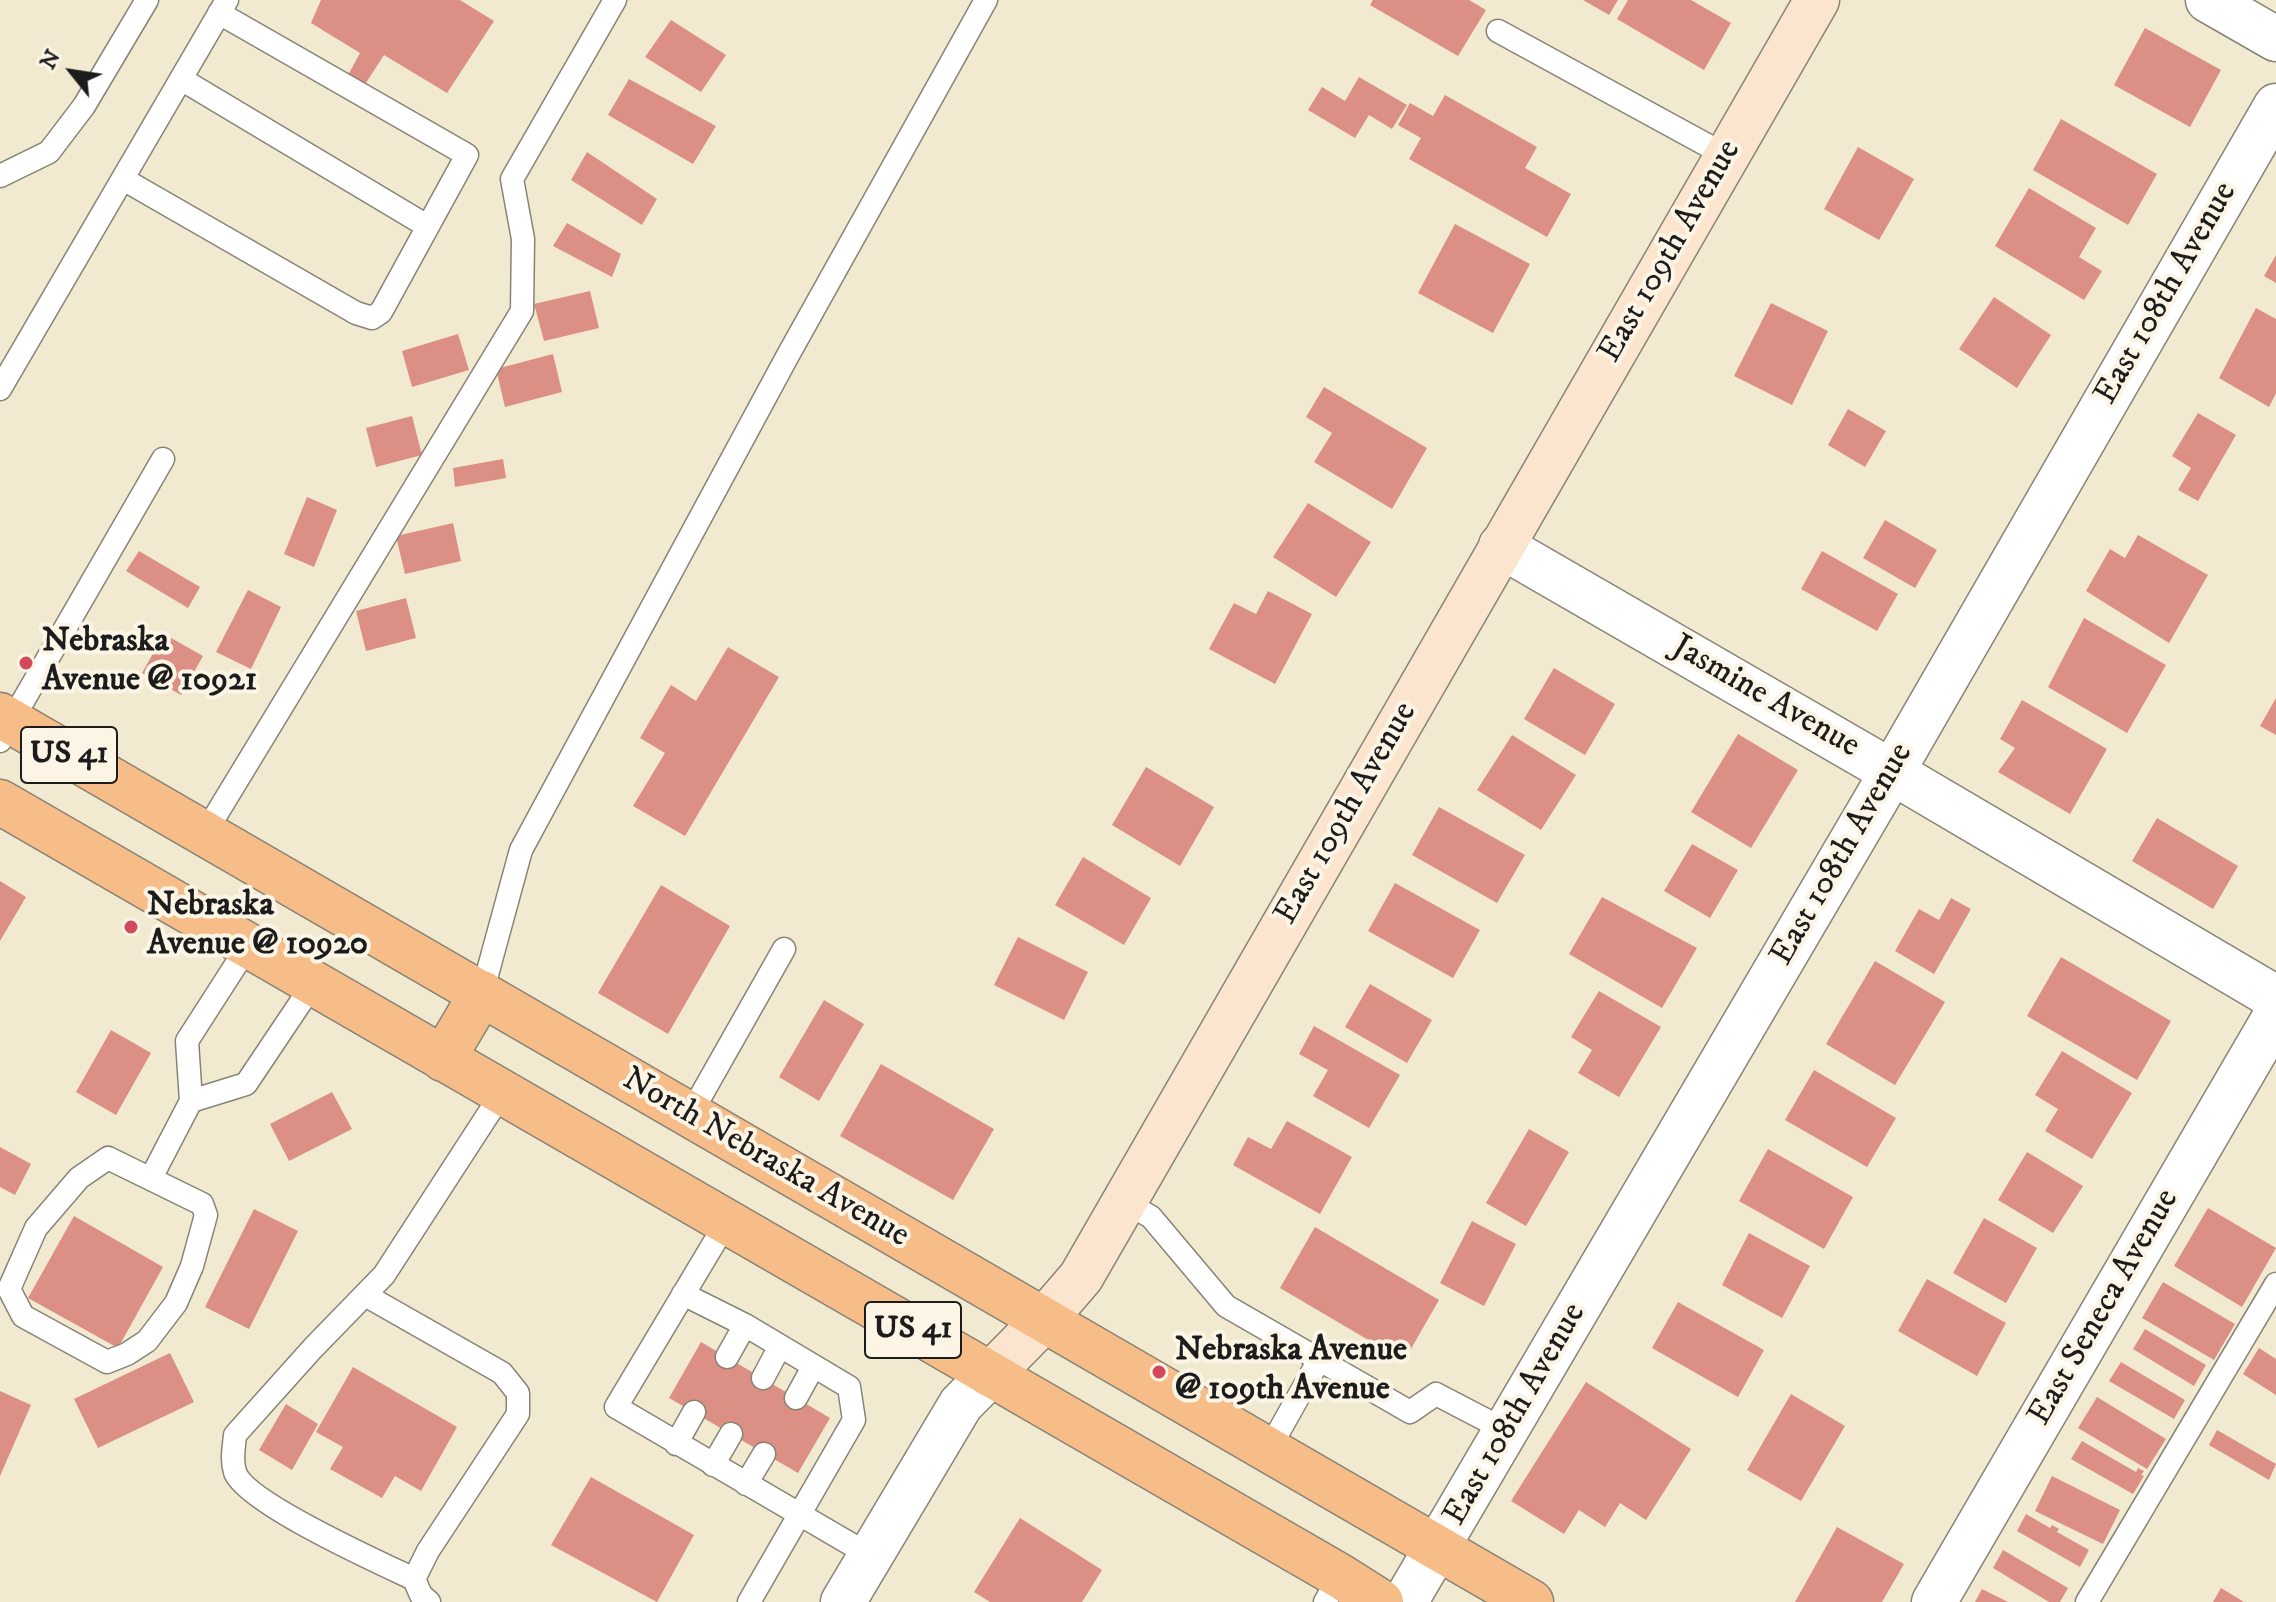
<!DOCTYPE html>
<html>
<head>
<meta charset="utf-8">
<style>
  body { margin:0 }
  #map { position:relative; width:2276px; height:1602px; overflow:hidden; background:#f2ead0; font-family:"IM FELL DW Pica",serif }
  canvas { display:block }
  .north { position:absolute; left:32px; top:32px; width:80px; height:80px; -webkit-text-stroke:6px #fcf5e5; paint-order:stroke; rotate:300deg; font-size:22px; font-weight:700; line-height:32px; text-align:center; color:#1c1c1c }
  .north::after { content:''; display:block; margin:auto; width:28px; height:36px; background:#1c1c1c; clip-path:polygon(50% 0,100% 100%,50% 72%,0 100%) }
</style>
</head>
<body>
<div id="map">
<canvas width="2276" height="1602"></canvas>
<div class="north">N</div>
</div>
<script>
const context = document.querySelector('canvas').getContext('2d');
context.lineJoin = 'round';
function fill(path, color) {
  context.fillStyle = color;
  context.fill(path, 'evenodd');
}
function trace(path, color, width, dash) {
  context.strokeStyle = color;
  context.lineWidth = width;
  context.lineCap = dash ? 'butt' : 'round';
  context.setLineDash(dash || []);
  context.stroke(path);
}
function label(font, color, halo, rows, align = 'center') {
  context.font = font + ' "IM FELL DW Pica",serif';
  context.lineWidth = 8;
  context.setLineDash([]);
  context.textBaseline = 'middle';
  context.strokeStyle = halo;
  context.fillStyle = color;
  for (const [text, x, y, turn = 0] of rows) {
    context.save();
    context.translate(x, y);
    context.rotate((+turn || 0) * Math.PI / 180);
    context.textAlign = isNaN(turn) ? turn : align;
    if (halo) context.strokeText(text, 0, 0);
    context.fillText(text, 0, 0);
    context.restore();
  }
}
const building = new Path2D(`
  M321,0H460L494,21L447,93L384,55L364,86L348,75L360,53L311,23Z
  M1373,0H1469L1486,10L1458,56L1370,5Z
  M1583,0H1618L1609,15Z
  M1628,0H1691L1731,23L1704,70L1617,19Z
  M671,20L726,55L701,92L645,57Z
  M2145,28L2221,70L2190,127L2114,85Z
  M1359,77L1407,105L1392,129L1369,115L1355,138L1308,110L1322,87L1345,101Z
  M629,79L716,126L693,164L608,115Z
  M1445,95L1537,147L1525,168L1571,194L1547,237L1409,159L1421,138L1398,125L1410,103L1433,116Z
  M2061,119L2157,174L2128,225L2033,170Z
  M1858,147L1914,179L1879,240L1824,209Z
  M587,152L657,199L642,225L571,180Z
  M2029,188L2096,228L2079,257L2102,271L2084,300L1995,246Z
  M567,223L621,254L612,277L553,246Z
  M1455,224L1530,264L1493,333L1418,293Z
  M2276,255V283L2264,276Z
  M590,291L599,328L544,341L534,304Z
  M1994,297L2051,335L2017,388L1959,349Z
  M1771,303L1828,331L1792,405L1734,376Z
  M2256,308L2276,319V393L2269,407L2219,378Z
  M458,334L469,370L412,387L402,351Z
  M553,354L562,392L505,407L496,369Z
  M1324,387L1427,448L1392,509L1314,462L1332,433L1306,417Z
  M1848,409L1886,431L1865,467L1828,445Z
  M2198,413L2236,435L2198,501L2178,490L2191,468L2172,456Z
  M412,416L422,455L376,467L366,428Z
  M503,459L506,478L455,487L453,468Z
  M307,497L337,510L314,567L284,554Z
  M1308,503L1371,542L1336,597L1273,557Z
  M1885,520L1937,550L1915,588L1863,558Z
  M453,523L461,561L405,574L396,536Z
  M2138,535L2208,575L2169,643L2086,591L2110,549L2125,558Z
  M139,551L200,587L188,608L126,571Z
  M1822,551L1898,594L1877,631L1801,589Z
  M248,590L281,607L251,669L216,652Z
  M1268,591L1312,614L1275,684L1209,649L1234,603L1256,614Z
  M406,598L416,638L366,651L356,611Z
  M2084,618L2166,665L2127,733L2048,687Z
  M164,634L203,656L181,695L142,673Z
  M728,647L779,677L685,836L633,806L665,753L640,738L671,685L696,701Z
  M1554,668L1615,704L1585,755L1524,719Z
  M2276,698V735L2260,726Z
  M2022,700L2107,749L2070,814L1998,772L2015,748L2000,739Z
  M1738,734L1798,770L1751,848L1691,812Z
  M1512,735L1576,775L1541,830L1477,790Z
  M1146,767L1214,807L1180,866L1112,825Z
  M1439,807L1525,855L1497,903L1412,855Z
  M2157,818L2238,866L2213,909L2132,861Z
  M1692,844L1738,870L1710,918L1664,891Z
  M1083,857L1151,898L1124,945L1055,905Z
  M0,881L26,897L0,941Z
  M1395,883L1480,930L1453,978L1368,931Z
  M661,885L730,926L668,1034L598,993Z
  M1602,897L1697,948L1662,1008L1569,954Z
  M1951,898L1971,909L1934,974L1895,951L1919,909L1939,920Z
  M1018,937L1088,972L1064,1020L994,985Z
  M2061,957L2171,1021L2137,1080L2027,1016Z
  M1875,961L1945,1002L1895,1085L1826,1044Z
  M1370,984L1432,1020L1407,1063L1345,1027Z
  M1599,991L1661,1027L1619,1097L1578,1073L1592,1050L1571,1037Z
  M824,1000L864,1024L819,1101L779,1077Z
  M1314,1026L1400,1075L1369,1128L1313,1096L1328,1070L1299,1054Z
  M111,1030L151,1053L116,1115L76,1092Z
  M2062,1051L2132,1093L2092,1159L2045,1131L2058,1109L2035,1095Z
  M881,1064L994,1129L953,1200L840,1136Z
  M1814,1070L1896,1118L1867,1167L1785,1120Z
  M332,1092L352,1129L289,1161L270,1124Z
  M1287,1121L1352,1157L1320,1214L1233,1165L1248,1137L1271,1149Z
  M1529,1129L1569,1152L1526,1226L1486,1203Z
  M0,1147L31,1164L15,1195L0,1187Z
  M1768,1149L1853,1197L1824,1249L1739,1201Z
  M2027,1152L2083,1186L2053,1233L1998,1200Z
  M2208,1208L2276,1248L2242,1307L2174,1266Z
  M254,1209L298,1231L249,1329L205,1307Z
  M74,1216L163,1267L118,1348L28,1298Z
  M1984,1218L2037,1248L2006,1303L1953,1273Z
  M1472,1221L1516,1244L1484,1306L1440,1283Z
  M1315,1227L1439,1300L1404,1361L1280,1288Z
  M1749,1233L1810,1266L1782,1318L1722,1285Z
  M1927,1279L2006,1323L1977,1376L1898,1331Z
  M2163,1282L2235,1324L2214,1360L2142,1318Z
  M1678,1302L1764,1350L1738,1397L1652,1348Z
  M2145,1329L2206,1365L2194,1386L2133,1349Z
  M701,1342L830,1418L798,1473L669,1398Z
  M2259,1348L2276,1359V1395L2243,1374Z
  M170,1353L194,1402L98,1448L74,1399Z
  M2121,1362L2185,1400L2174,1419L2109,1381Z
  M353,1367L457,1427L421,1491L395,1476L382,1498L330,1469L343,1447L316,1432Z
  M1586,1382L1691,1449L1646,1520L1620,1503L1605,1527L1579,1510L1564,1534L1511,1501Z
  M0,1391L31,1405L0,1476Z
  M1791,1394L1845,1426L1801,1501L1747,1470Z
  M2097,1397L2166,1439L2147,1469L2078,1428Z
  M286,1404L318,1424L292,1470L259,1450Z
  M2217,1430L2276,1464L2269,1480L2209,1445Z
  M2082,1441L2136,1472L2138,1468L2144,1471L2141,1475L2144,1476L2133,1494L2071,1459Z
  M2052,1476L2120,1510L2103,1544L2035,1511Z
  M591,1477L694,1535L657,1602L551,1545Z
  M2026,1514L2050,1528L2052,1525L2059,1529L2057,1532L2089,1550L2080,1567L2017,1531Z
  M1020,1518L1102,1570L1082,1602H990L974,1592Z
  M1837,1527L1904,1564L1882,1602H1795Z
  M2003,1550L2068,1588L2060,1602H2049L1993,1568Z
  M2221,1588L2244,1602H2213Z
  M1982,1589L2008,1602H1975Z`);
const lane = new Path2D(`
  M1498,31L1727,156
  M181,79L427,226
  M0,176L49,152L84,106L147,0
  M123,179L356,313L372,318L381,312L467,155L219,13
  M0,389L227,0
  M0,741L163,459
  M205,833L522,311L523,239L512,179L615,0
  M248,946L187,1041L191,1101L246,1084L313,984
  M482,993L521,850L787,357L986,0
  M690,1115L784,949
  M108,1158L202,1204L206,1215L192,1266L176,1303L147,1341L127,1354L107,1362L23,1316L9,1289L36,1228L79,1178Z
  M151,1178L191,1101
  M1124,1201L1151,1217L1226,1306L1410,1412L1436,1394L1507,1431
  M726,1223L616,1407L871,1556
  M683,1294L745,1325L849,1387L854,1420L749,1602
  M365,1295L502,1373L518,1393V1414L428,1551L414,1579
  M727,1357L745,1325
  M763,1378L780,1346
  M796,1398L813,1367
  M676,1444L694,1412
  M1269,1449L1319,1360
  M713,1465L731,1434
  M746,1484L764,1454
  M429,1602L421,1595L414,1579C382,1564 245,1502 235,1472C231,1460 234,1447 235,1435L313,1348L384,1275L502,1093
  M1325,1602L1340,1576
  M2087,1602L2276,1284`);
const street = new Path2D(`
  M2208,0L2276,39
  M1501,546L1892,772L2276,998
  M843,1602L961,1404L990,1375
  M1405,1602L1877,798L2276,106
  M1934,1602L2276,1015`);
const secondary = new Path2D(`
  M990,1375L1044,1320L1081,1277L1817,0`);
const primary = new Path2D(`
  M0,715L1531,1602
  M0,802L1340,1576L1381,1602
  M443,1059L482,993`);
const markers = [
  [26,663,8,"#d1495b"],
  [131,927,8,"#d1495b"],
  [1159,1372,8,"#d1495b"]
];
const shields = [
  [69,755,96],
  [913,1330,96]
];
const shieldNames = [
  ["US 41",69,755],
  ["US 41",913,1330]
];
const streetNames = [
  ["East 109th Avenue",1671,252,-60],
  ["East 108th Avenue",2167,294,-60],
  ["Jasmine Avenue",1765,698,30],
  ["East 109th Avenue",1347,814,-60],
  ["East 108th Avenue",1843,855,-60],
  ["North Nebraska Avenue",765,1159,30],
  ["East Seneca Avenue",2105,1308,-60],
  ["East 108th Avenue",1516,1415,-60]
];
const poiNames = [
  ["Nebraska",42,643],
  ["Avenue @ 10921",42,682],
  ["Nebraska",147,907],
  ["Avenue @ 10920",147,946],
  ["Nebraska Avenue",1175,1352],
  ["@ 109th Avenue",1175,1391]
];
fill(building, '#db8f85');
trace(lane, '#878376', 25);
trace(street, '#878376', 47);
trace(secondary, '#878376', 47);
trace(primary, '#878376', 47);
trace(lane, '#fff', 22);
trace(street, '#fff', 44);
trace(secondary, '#fce5cf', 44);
trace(primary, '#f7bd88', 44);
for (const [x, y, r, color] of markers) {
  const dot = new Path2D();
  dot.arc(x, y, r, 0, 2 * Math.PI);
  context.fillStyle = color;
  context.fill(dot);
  trace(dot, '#fcf5e5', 3);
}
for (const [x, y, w] of shields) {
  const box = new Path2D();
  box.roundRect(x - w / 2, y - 28, w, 56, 6);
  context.fillStyle = '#fcf5e5';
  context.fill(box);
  trace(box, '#1c1c1c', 2);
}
label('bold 32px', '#1c1c1c', null, shieldNames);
label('34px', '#1c1c1c', '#fcf5e5', streetNames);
label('bold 34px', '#1c1c1c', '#fcf5e5', poiNames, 'left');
</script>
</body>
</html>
